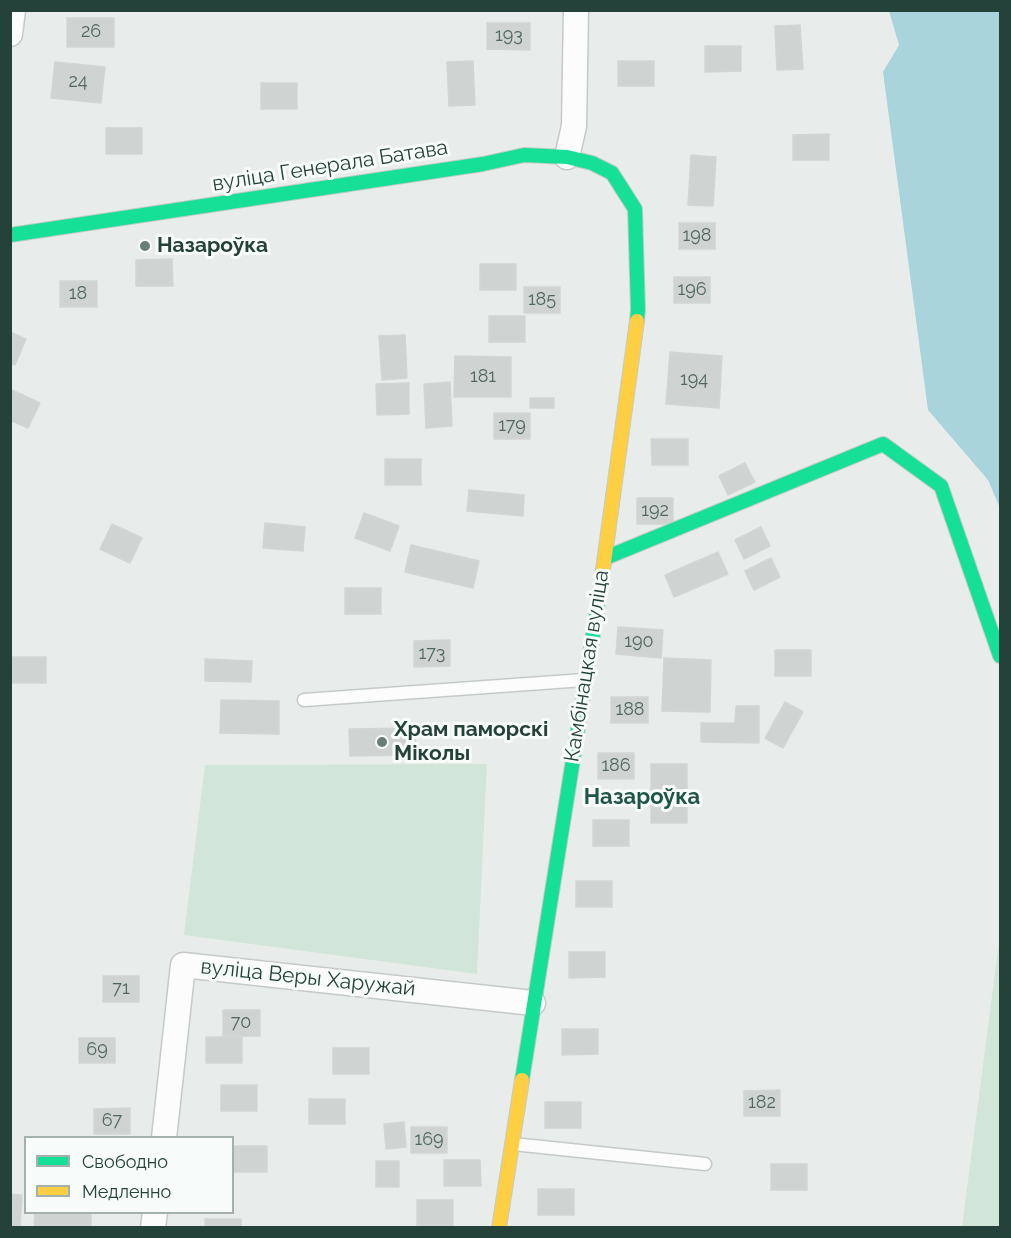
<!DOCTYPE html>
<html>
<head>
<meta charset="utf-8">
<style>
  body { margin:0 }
  #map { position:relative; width:1011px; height:1238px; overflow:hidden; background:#e8edeb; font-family:Raleway,sans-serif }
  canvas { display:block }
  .frame { position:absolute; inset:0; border:12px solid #24423a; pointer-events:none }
  .legend { position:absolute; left:24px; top:1136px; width:210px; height:78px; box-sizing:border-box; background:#f7fbf9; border:2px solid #a3b1ad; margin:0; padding:8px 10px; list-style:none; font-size:18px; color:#24423a }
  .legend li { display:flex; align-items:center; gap:12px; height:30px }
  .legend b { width:30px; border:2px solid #a3b1ad }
</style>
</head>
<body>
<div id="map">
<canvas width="1011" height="1238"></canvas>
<div class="frame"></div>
<ul class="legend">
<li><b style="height:8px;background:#16e098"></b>Свободно</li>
<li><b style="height:8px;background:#ffcf43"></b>Медленно</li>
</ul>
</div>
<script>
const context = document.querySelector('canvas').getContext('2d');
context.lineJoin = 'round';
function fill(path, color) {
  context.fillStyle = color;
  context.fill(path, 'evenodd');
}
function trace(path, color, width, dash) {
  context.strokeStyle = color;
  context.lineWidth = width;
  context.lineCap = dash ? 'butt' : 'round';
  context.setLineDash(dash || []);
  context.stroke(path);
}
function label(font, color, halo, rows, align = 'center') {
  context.font = font + ' Raleway,sans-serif';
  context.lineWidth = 6;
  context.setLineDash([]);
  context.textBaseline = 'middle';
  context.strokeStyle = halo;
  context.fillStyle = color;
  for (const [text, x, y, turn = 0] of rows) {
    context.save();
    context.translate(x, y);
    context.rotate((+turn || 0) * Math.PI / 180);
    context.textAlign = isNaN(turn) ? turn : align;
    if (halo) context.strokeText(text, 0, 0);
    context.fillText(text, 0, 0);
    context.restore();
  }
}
const green = new Path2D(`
  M487,764L477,974L184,935L205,765Z
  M1000,934V1227H962Z`);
const water = new Path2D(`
  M889,11H1000V508L988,480L928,410L883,72L899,45Z`);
const building = new Path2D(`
  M67,18H114V47H67Z
  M487,23H530V50L487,49Z
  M800,25L803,69L777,70L775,26Z
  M705,46H741V71L705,72Z
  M473,61L475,105L449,106L447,62Z
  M618,61H654V86H618Z
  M55,62L105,67L101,103L51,98Z
  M261,83H297V109H261Z
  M106,128H142V154H106Z
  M829,134V160H793V135Z
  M691,155L716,157L713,206L688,205Z
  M679,223H715V249H679Z
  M172,259L173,286H136V260Z
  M480,264H516V290H480Z
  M674,277H710V303H674Z
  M60,281H97V307H60Z
  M524,287H560V313H524Z
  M489,316H525V342H489Z
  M10,332L26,339L15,365L10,363Z
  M405,335L407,378L382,380L379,336Z
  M670,352L722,356L719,408L666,404Z
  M455,356L511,357V397H454Z
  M450,382L452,426L426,428L424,384Z
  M409,383V414L377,415L376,384Z
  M10,389L40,403L28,428L10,420Z
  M530,398H554V408H530Z
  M494,413H530V439H494Z
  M651,439H688V465H652Z
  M385,459H421V485H385Z
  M745,463L755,482L728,495L719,476Z
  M469,490L524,495L523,516L467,511Z
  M637,498H673V524H637Z
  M364,513L399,526L390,551L355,538Z
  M265,523L305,527L303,551L263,548Z
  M112,524L142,538L130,563L100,549Z
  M761,527L770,546L744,559L735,540Z
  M411,545L479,561L473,588L405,572Z
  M718,552L728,574L674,597L665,575Z
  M771,558L780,577L754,590L745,571Z
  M345,588H381V614H345Z
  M618,627L663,630L661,658L616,654Z
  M450,640V666L414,667V641Z
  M775,650H811V676H775Z
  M10,657H46V683H11Z
  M664,658L711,660L710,712L662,711Z
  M205,659L252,661L251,682L205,681Z
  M611,697H648V723H611Z
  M221,700L279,701V734L220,733Z
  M785,702L803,712L783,748L765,738Z
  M736,706H759V743L701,742V723H735Z
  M415,728L416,755L350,756L349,729Z
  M598,753H634V779H598Z
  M651,764H687V790H651Z
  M651,798H687V823H651Z
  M593,820H629V846H593Z
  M576,881H612V907H576Z
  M569,952H605V977L569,978Z
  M103,976H139V1002H103Z
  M223,1010H260V1036H223Z
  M562,1029H598V1054L562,1055Z
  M206,1037H242V1063H206Z
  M79,1038H115V1063H79Z
  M333,1048H369V1074H333Z
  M221,1085H257V1111H221Z
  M780,1090V1116H744V1091Z
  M309,1099H345V1124H309Z
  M545,1102H581V1128H545Z
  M130,1108V1134H94V1109Z
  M404,1122L406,1147L386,1149L384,1124Z
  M411,1127H447V1153H411Z
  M232,1146H267V1172H232Z
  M444,1160H480L481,1186H444Z
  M376,1161H399V1187H376Z
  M771,1164H807V1190H771Z
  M538,1189H574V1215H538Z
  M10,1194L22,1195L20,1228H10Z
  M417,1200H453V1226H417Z
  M35,1212H91V1228H34Z
  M205,1219H241V1228H205Z`);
const lane = new Path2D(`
  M304,700L584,680
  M513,1144L705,1164`);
const street = new Path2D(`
  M10,34L13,10
  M567,157L574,126L576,10
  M164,1138L183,965L533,1003
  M153,1228L155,1212`);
const fast = new Path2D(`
  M10,235L483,164L524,155L567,157L592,163L612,173L635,209L638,310L637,321
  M605,558L883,444L941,486L1000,656
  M522,1080L601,584`);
const slow = new Path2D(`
  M601,584L637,321
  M499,1228L522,1080`);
const markers = [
  [145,246,6,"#697e78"],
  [382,742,6,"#697e78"]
];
const numberNames = [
  ["26",91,32],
  ["193",509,36],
  ["24",78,82],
  ["198",697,236],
  ["196",692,290],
  ["18",78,294],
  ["185",542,300],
  ["181",483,377],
  ["194",694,380],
  ["179",512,426],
  ["192",655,511],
  ["190",639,642],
  ["173",432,654],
  ["188",630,710],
  ["186",616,766],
  ["71",121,989],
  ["70",241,1023],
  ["69",97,1050],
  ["182",762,1103],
  ["67",112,1121],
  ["169",429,1140]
];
const streetNames = [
  ["вуліца Генерала Батава",330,166,-9],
  ["Камбінацкая вуліца",587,666,-81],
  ["вуліца Веры Харужай",308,978,6]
];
const poiNames = [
  ["Назароўка",157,246],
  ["Храм паморскі",394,730],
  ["Міколы",394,754]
];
const neighbourhoodNames = [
  ["Назароўка",642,797]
];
fill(green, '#d1e6d8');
fill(water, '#a9d4db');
fill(building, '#cfd4d2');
trace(building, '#d1d6d4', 1.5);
trace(lane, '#c5cac8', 15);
trace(street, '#c5cac8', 27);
trace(fast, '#c3cbc8', 16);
trace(slow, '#c3cbc8', 16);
trace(lane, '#fcfcfc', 12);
trace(street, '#fcfcfc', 24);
trace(fast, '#16e098', 14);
trace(slow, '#ffcf43', 14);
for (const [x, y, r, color] of markers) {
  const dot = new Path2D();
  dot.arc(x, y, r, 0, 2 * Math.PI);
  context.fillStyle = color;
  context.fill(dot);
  trace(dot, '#f7fbf9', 2);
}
label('18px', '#506761', null, numberNames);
label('21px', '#24423a', '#f7fbf9', streetNames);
label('bold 21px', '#24423a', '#f7fbf9', poiNames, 'left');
label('bold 22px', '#1f5548', '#f7fbf9', neighbourhoodNames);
</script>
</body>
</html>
